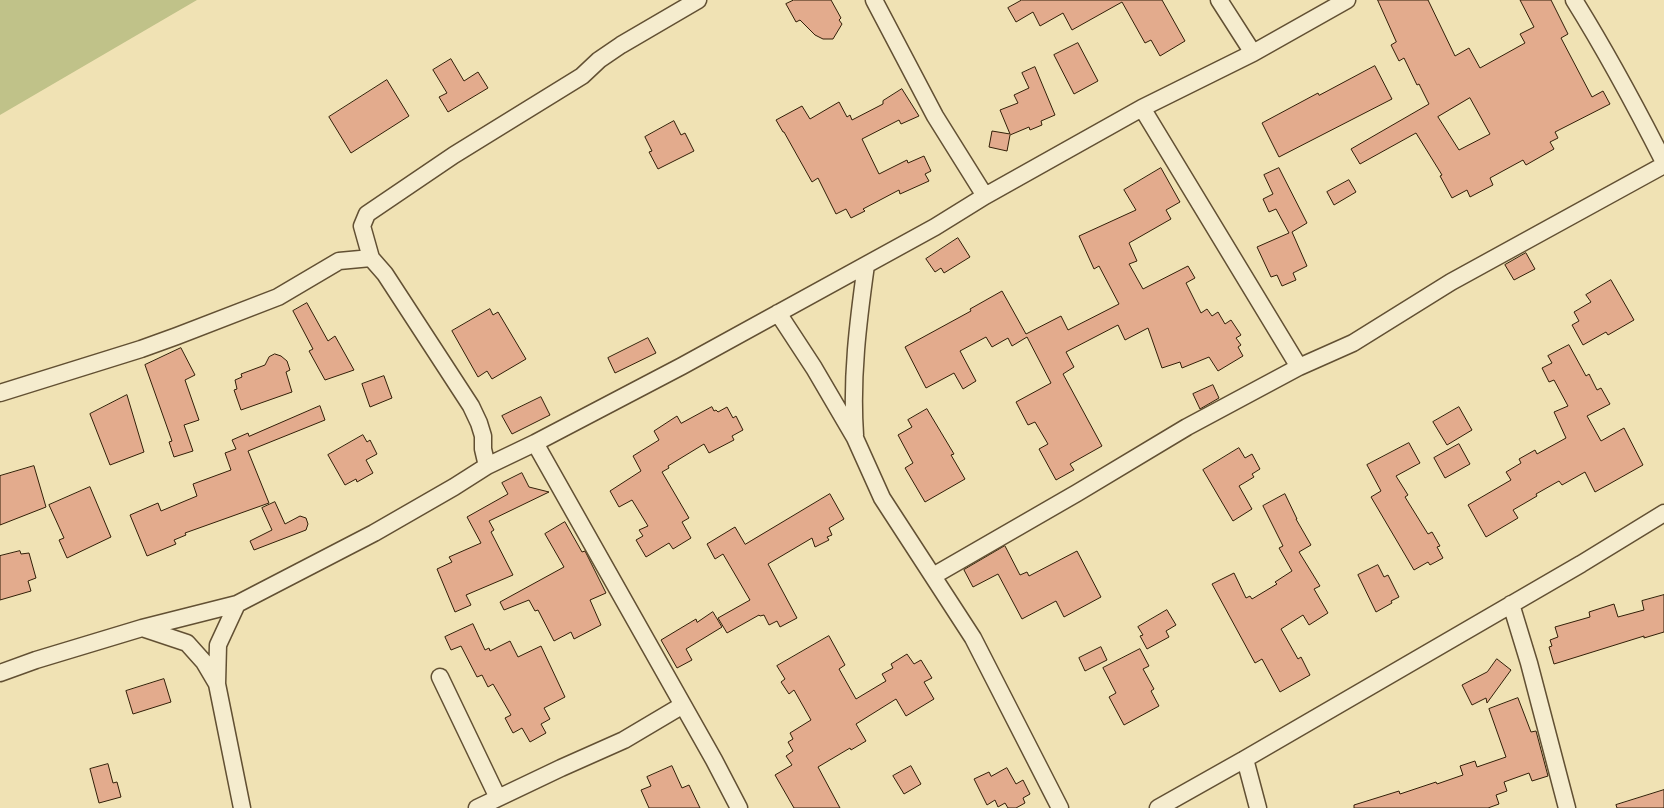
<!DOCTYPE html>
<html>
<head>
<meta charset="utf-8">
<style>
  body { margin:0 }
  canvas { display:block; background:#f0e2b4 }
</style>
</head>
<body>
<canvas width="1664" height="808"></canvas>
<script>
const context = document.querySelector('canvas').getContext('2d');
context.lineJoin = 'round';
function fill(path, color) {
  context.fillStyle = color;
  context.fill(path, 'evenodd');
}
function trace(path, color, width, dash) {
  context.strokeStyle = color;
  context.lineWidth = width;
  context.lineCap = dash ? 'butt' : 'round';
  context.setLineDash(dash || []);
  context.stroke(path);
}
const green = new Path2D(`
  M0,0H197L0,115Z`);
const building = new Path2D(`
  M794,0H831L841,18L839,20L842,24L833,39H823L815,35L800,20L796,22L786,4Z
  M1022,0H1162L1185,41L1160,56L1151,40L1145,43L1122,2L1072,30L1063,13L1040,26L1033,12L1016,22L1008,8Z
  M1378,0H1428L1455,56L1469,48L1480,68L1525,43L1520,34L1534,27L1520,0H1551L1568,34L1561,38L1592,97L1603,91L1610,104L1555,132L1558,138L1550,142L1554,149L1526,165L1523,160L1490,178L1493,185L1470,197L1467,190L1452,198L1440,176L1442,175L1416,133L1360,164L1351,149L1429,104L1419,84L1417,85L1404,58L1399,61L1391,45L1396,42ZM1470,98L1490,134L1459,150L1438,117Z
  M1078,43L1098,81L1074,94L1054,55Z
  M451,59L464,81L478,72L488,88L448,112L439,97L447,93L433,70Z
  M1375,66L1392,99L1279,157L1262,123L1318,93L1319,95Z
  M1035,67L1055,115L1041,121L1042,125L1030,130L1029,127L1010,135L1007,151L989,147L992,131L1010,134L1000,110L1018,103L1014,95L1029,88L1022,73Z
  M387,80L409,116L351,153L329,117Z
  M902,89L919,116L901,124L899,120L862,139L879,174L907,160L908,163L924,156L931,171L925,174L929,181L900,194L899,190L863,209L865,211L851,218L846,209L836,214L818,178L812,182L784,132H783L776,120L802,106L810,119L839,102L847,117L850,115L852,120L883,104V101Z
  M674,121L681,135L685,133L694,151L658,169L649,152L652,151L645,137Z
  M1161,168L1180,202L1166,210L1171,219L1129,243L1137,261L1129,264L1143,289L1188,266L1195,278L1186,283L1201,313L1207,309L1212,316L1218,312L1225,324L1231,320L1241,335L1236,338L1241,345L1238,347L1243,356L1218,371L1209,357L1182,368L1180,362L1162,368L1148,328L1125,340L1118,325L1066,352L1074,367L1063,374L1102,446L1070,464L1074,470L1056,480L1039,449L1048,444L1035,422L1028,425L1016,402L1051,383L1027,337L1012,346L1008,338L992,347L986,337L960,351L976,381L963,389L954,373L926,388L905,347L971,311L970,309L1002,291L1026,334L1061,316L1068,330L1119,304L1099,266L1094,269L1079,236L1136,210L1124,190Z
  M1279,168L1307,223L1292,232L1307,266L1293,273L1296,280L1282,286L1277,275L1271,277L1257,247L1289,233L1276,209L1269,212L1263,199L1273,194L1264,175Z
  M1349,180L1356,192L1334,205L1327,192Z
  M958,238L970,257L944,273L941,268L935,272L926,259Z
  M1526,253L1535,269L1514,280L1505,265Z
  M1611,280L1634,320L1608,335L1606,332L1583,345L1572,325L1579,321L1574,312L1591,302L1586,295Z
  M307,303L328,341L335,336L354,370L325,380L309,351L313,349L293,311Z
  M490,309L493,315L498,312L526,359L492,379L487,371L478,377L452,331Z
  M648,338L656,353L615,373L608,358Z
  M1569,345L1586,376L1589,374L1597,390L1601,388L1610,404L1587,416L1601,441L1624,428L1643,465L1595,492L1585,472L1562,485L1559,481L1536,494L1537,496L1513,510L1518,518L1486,537L1468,505L1511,480L1506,472L1521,463L1519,459L1535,450L1537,454L1566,438L1554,412L1568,406L1554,380L1549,382L1542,368L1552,363L1548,356Z
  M181,348L195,375L185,380L199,420L184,425L193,451L174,457L169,442L172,441L145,365Z
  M275,354L281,356L287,361L290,370L286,372L292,392L241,410L234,390L237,389L235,380L242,377L241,374L265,365L269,357Z
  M384,376L392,398L370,407L362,384Z
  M1213,385L1219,398L1200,409L1193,394Z
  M127,395L144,452L110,465L90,414Z
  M541,397L550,415L512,434L502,416Z
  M320,406L325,420L248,451L269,503L185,533L186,535L174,540L176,544L147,556L130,515L158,503L161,511L197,496L193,484L231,470L225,453L236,449L232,440L248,433L249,436Z
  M712,407L714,411L716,410L718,412L727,407L733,418L736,416L743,430L732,436L734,440L709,453L704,444L668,466L669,468L662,472L689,518L682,522L691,538L673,549L669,543L646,557L636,540L643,536L639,530L648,526L632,500L619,507L610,491L641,471L633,456L659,440L654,431L677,416L681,423Z
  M1459,407L1472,430L1447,445L1433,422Z
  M927,409L954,454L951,455L965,479L925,502L905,468L913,463L898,435L912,427L908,420Z
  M363,435L367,442L370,440L377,454L366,460L373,473L357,482L356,479L345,485L328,455Z
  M1409,443L1420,463L1396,476L1408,495L1405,497L1428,534L1432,532L1440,546L1437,547L1443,558L1430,565L1428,562L1414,570L1371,497L1381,491L1367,465Z
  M1459,444L1470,464L1445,478L1434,458Z
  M1239,448L1245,458L1252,454L1260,469L1252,474L1254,477L1239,486L1252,509L1233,521L1203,470Z
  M34,466L46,507L0,525V476Z
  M522,473L529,487L549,492L489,521L494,530L491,532L513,575L466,595L471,605L455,612L437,569L452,562L449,557L481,543L467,517L508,494L502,483Z
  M90,487L111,537L67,558L59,540L64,538L49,505Z
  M830,494L844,519L829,528L832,535L827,537L829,540L815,547L812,538L768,564L797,618L780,627L777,621L769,625L764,615L760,616L759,615L727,633L718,618L750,600L723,554L715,559L707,544L735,527L745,544Z
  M1285,494L1297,519H1296L1311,545L1299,552L1320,586L1314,589L1328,613L1309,625L1303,615L1281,629L1298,659L1301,657L1310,675L1280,692L1262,659L1255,663L1212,584L1234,573L1246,598L1250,596L1252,599L1277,584L1275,582L1292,571L1279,548L1283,546L1263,506Z
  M275,502L285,524L300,516L306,518L308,524L306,530L254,550L250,541L272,530L262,508Z
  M565,522L582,552L585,551L606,593L590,600L601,625L574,639L571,632L554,641L538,610L535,611L529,600L504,610L500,602L564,567L545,534Z
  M1005,546L1020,575L1027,572L1029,576L1077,551L1101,597L1064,617L1056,601L1022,619L998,574L973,587L964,570Z
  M20,551L21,554L29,553L36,578L28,581L31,591L0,600V556Z
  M1378,565L1384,577L1388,575L1399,597L1391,601L1392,603L1376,612L1358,575Z
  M1664,595V632L1644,638V636L1554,664L1549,647L1552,646L1550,640L1558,637L1555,627L1590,617L1589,612L1614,604L1618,617L1644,610L1642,601Z
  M1167,610L1176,625L1166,631L1169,637L1147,649L1140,636L1143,635L1138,627Z
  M713,612L722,627L686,649L692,660L677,668L661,640L696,619L697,622Z
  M473,624L485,650L489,648L490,651L510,641L518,657L541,646L565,697L544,708L550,719L541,724L546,733L530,742L522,728L513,733L505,718L511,715L493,684L488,687L482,675L477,677L461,646L451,650L445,637Z
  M829,636L845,665L839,669L856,699L886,681L882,674L893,668L891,664L907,654L914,664L921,660L932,678L924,682L934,699L906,716L896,699L856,724L866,741L851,750L850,748L818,767L840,808H794L775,775L792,765L786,756L793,751L788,742L793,739L790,733L811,720L794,690L789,694L781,682L785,679L777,666Z
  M1101,647L1107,660L1085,671L1079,658Z
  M1140,649L1149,666L1143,669L1154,689L1151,691L1159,706L1124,725L1109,697L1116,693L1103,668Z
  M1497,659L1511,670L1487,703L1486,698L1472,705L1462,685L1487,672Z
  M164,679L171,702L133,714L126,691Z
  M1518,698L1531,732L1536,731L1548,776L1532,781L1529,773L1504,782L1507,791L1496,795L1499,804L1488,808H1354V805L1399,791L1400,794L1436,782L1437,784L1463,775L1460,766L1475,761L1477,767L1506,757L1489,709Z
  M108,764L113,783L117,782L121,797L99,803L90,769Z
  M672,766L682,788L689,785L700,808H649L641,790L651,786L647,777Z
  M911,766L921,784L904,794L893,776Z
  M1007,768L1016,784L1023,780L1030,794L1023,798L1025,803L1016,808H1008L1005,803L998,807L995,800L987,805L974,779L989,772L991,776Z
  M1664,790V808H1617L1616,805Z`);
const street = new Path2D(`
  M874,0L935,116L985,196
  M1219,0L1253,53
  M1574,0C1607,53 1636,107 1664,162
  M1142,108L1299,367
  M371,258L362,226L367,214L454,155L582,76L599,60L621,45L698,0
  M778,313L814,368L855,438L882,498L973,638L1060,808
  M0,393L141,349L177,336L278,297L339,261L371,258L385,274L471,406L479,423L483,436V449L487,466
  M855,435C851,378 858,322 866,265
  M535,443L714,760L739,808
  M933,576L1077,493L1187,427L1299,367L1353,343L1451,282L1664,165
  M237,604L218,645L217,684L242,808
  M1511,604L1529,663L1567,808
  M142,628L187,643L204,662L217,684
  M0,673L36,660L142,628L237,604L374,533L454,487L487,466L535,443L682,366L935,227L985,196L1142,108L1253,53L1347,0
  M440,677L498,798
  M1245,759L1258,808
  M477,808L561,768L624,740L683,705
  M1158,808L1245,759L1581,564L1664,513`);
fill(green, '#c0c289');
fill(building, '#e3ab8d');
trace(building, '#321f08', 1);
trace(street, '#625033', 19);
trace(street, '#f5ecce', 16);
</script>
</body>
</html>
